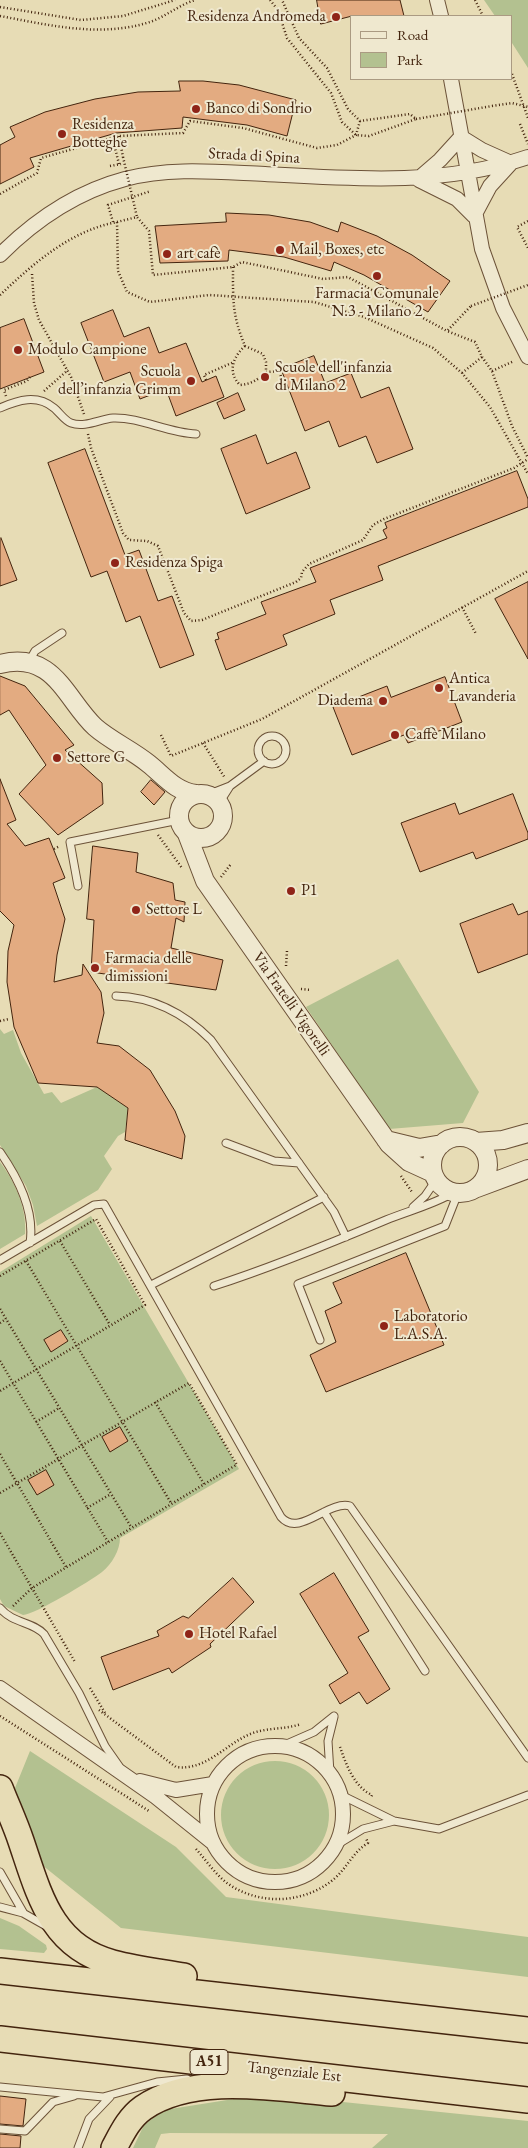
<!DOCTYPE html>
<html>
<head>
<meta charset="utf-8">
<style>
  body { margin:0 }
  #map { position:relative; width:528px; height:2148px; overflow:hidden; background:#e7dcb5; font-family:"EB Garamond",serif }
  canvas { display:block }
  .legend { position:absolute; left:350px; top:15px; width:162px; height:65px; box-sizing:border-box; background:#efe8cf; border:1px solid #aa9a82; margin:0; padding:6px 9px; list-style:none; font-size:15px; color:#43240e }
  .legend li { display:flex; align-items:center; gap:10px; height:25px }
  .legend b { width:25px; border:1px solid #aa9a82 }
</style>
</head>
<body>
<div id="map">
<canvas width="528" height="2148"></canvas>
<ul class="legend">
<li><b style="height:6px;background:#efe8cf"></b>Road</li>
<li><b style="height:14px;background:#b3c190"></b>Park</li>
</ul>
</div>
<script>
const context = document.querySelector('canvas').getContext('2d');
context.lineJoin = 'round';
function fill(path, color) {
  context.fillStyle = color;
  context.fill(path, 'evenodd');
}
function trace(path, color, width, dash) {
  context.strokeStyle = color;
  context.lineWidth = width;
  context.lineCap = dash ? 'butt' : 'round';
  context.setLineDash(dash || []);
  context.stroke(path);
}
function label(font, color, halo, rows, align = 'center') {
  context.font = font + ' "EB Garamond",serif';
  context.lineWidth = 4;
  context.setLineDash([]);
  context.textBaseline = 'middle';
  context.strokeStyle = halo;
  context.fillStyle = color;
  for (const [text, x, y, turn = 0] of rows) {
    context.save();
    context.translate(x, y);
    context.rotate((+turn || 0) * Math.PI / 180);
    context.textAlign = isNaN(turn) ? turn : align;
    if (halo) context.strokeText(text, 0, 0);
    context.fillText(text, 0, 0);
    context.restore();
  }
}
const green = new Path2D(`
  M484,0H528V68L512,43V16H495Z
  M398,959L479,1092L463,1123L389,1129L306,1007Z
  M0,1029L4,1034L13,1030L21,1053L44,1094L52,1092L61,1103L97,1087L128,1108L125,1132L118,1136L104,1156L112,1169L98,1190L37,1226L33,1205L26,1186L0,1145Z
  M0,1162C15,1182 27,1208 25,1234L0,1249Z
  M91,1216L239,1469L120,1538C120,1550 112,1564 102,1572C90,1581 36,1614 23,1615L4,1606L0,1599V1272Z
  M30,1751L176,1847L226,1897L528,1937V1977L121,1928L37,1861L15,1788Z
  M221 1815a54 54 0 1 1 108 0a54 54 0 1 1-108 0Z
  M0,1918L19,1926L46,1945L47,1949L44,1953L0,1949Z
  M265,2094L528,2121V2148H372L388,2134L170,2133L161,2134L155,2148H133L144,2125L164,2110Z`);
const building = new Path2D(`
  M317,0H400L404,16H352L321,24Z
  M179,81H203L239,85L296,100L287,136L247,125L183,117L182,128L116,133L30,158L34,167L0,184V145L15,137L10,127L45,112L95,99L138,92L180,91Z
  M226,213L269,215L310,222L338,232L341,222L377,236L412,255L450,281L428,312L364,275L334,262L331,271L284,257L229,250L228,261L160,263L155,226L226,222Z
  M113,310L124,337L149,327L159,353L186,343L202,382L216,376L224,397L176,416L166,389L140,399L130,372L104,382L81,323Z
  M24,319L44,372L0,389V328Z
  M314,356L325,383L351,373L361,398L389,387L413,449L377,463L366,436L339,447L329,421L305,431L281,369Z
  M238,393L245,410L224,419L217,403Z
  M256,435L267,464L296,452L310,488L246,514L221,449Z
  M85,449L125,555L139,550L158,601L172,596L194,655L160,668L140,616L126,622L107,571L91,577L48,463Z
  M517,471L528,499V507L378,566L383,580L330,600L335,614L283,635L287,645L226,670L215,640L219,639L217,633L266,614L261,602L316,582L310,568L387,538L383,530L387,528L385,523Z
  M1,538L17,580L0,586V539Z
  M528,582V659L495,599Z
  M0,676L25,686L74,745L65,750L102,783L103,804L58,835L19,794L46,765L9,710L0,715Z
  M445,677L462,722L408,743L404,735L352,755L333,707L387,686L391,697Z
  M0,779L16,820L7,824L25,846L49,838L65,878L53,883L65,919L57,955L54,982L82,975L83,964L101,992L104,1013L97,1043L119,1046L150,1070L175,1111L185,1136L182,1159L125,1140L128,1108L97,1087L38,1083L14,1027L7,982L8,951L14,925L0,911Z
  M151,780L165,792L154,805L141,792Z
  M513,794L528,833V839L476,859L473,852L420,872L401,823L455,803L459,814Z
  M93,846L138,853L136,872L173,883L175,900L185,902L184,922L176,918L171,948L223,960L216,990L91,972L94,920L87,919Z
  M513,904L518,915L528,911V954L478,973L460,924Z
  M406,1253L444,1345L326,1392L310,1355L336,1342L325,1311L342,1303L333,1283Z
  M61,1330L68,1341L51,1352L44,1340Z
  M120,1427L128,1441L110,1452L102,1437Z
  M46,1470L54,1485L37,1495L28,1480Z
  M334,1573L369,1631L358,1637L390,1689L367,1704L359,1692L340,1704L329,1685L348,1673L300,1594Z
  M233,1578L254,1602L210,1644L211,1647L172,1673L169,1668L113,1690L101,1657L159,1636L157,1631L183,1616L188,1618Z
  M0,2096L26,2099L23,2126L0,2124Z
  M0,2134L21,2136L20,2148H0Z`);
const path = new Path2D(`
  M270,0L278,10L287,38L331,93L342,122L356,135L369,136L416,119L410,114L360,121L348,109L327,68L299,38L282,0
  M475,0L483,16
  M0,7L81,20L123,16L175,0
  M0,16C49,25 100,38 150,22C165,17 179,5 195,0
  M512,74L528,118
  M492,106L512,103L528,107
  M520,124L528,144
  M119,136L123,157
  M119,164L115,148L120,144
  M110,166L121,164
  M0,194L37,173L41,158L119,136L183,133L190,121L243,128L317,148L337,145L356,135L360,121
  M528,221L517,227L528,248
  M113,222L108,205L151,191
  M117,222L137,217L149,231L153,275L233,267L242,262L323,279L348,277L447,331
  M233,267C233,300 232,315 245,346L263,354L266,362V372C258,380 251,384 240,385C227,372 233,357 245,346
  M32,274L34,303L39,320L71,377L84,414
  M0,295C34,263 70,231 117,222L118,271L127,292L150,302L209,295L314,302L364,317L433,348L462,373L490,407L528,474
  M482,357L492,371L512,426L528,458
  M492,371L514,361
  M266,372L279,371L285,388
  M462,373L482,357L475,342L447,331L471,306
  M206,380L204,375L234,362
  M44,391L68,370
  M6,396L4,390L27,381L30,377
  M88,434L91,448L123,533L129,540L147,541L158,546L184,613L191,621L202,620L296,582L301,578L302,572L309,564L363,540L373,525L384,519L514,468L528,459
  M462,607L476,634
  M161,735L171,756L262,719L528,571
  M203,743L225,778
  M158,835L182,868
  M54,849L60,846
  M221,877L231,864
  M286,966L287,951
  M301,989L311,990
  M0,1021L9,1019
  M401,1176L412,1192
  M60,1241L110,1325
  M26,1261L171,1503
  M0,1276L96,1219L145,1305L0,1391
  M0,1309L131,1527
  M0,1323L6,1319
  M0,1361L108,1542
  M155,1402L204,1484
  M36,1422L59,1408
  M0,1454L66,1567
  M0,1493L189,1383L237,1465
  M87,1508L111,1494
  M0,1533L75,1662
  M13,1606L32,1588L236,1465
  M90,1688L105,1713
  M99,1710L176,1767C205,1771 224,1746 248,1735C265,1727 284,1730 301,1724
  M0,1716L149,1811
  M340,1747C346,1764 354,1787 372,1795L371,1797
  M196,1849C206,1860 215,1874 227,1883C259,1906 304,1904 334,1879C347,1868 353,1852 368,1843L366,1838`);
const service = new Path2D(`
  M0,408C18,400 37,394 54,408C59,412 65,421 71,423C85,428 100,419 113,418C140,417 168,433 196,434
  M28,663L35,651L62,633
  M258 750a14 14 0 1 1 28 0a14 14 0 1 1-28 0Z
  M230,786L264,761
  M207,795L230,786L223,797L221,807
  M78,886L70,842L179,820
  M116,996C154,997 185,1014 211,1040L334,1212L346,1237
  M226,1143L274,1161L299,1163
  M0,1152C18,1178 35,1210 30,1243
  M413,1207L425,1196L436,1180
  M0,1260L94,1205L104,1204L281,1517C299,1538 328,1500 350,1506L528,1758
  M151,1285L324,1197
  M214,1286C273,1267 329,1244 386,1220C408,1211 432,1205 453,1193
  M320,1340L298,1284L445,1226L458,1193
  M324,1512L425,1671
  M0,1608C13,1624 32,1621 44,1634L79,1693L105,1746L119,1766
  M282,1746L314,1732L334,1716
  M330,1773L328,1741L334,1717
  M341,1795L394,1821L439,1829L528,1795
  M335,1846L363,1829L394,1821
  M0,1872L23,1912
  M0,1907L23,1913L46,1926
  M0,2087L103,2097L157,2082L187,2079
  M0,2129L25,2131L53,2102L74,2096
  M78,2148L89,2119L110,2097`);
const minor = new Path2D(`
  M437,0L441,16
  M451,79L482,249L503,308L528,357
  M418,179L440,160L461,137
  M419,180L457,199L474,216L490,186L511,163L482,150L461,137
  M0,255C35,220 76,192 125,179C170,167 218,172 265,174C354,179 442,186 528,157
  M0,1688L156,1797L212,1842
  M207 1814a68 68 0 1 1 136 0a68 68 0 1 1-136 0Z
  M140,1781L176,1790L213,1784`);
const tertiary = new Path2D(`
  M0,664C54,650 66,700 95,727C111,741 132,750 149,764C164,776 176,792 196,794
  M179 816a22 22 0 1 1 44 0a22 22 0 1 1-44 0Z
  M187,834L205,881L389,1144L409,1162L433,1173
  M432 1165a28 28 0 1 1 56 0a28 28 0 1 1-56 0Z
  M386,1140L419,1148L442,1144
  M476,1142L503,1140L528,1133
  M477,1188L528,1169`);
const motorway = new Path2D(`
  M0,1788C7,1806 15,1823 21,1841C39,1894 51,1947 113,1963C136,1969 161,1972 184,1976
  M0,1971L528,2030
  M0,2039L528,2100
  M114,2148C122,2133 129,2118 143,2108C194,2073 274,2088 332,2093`);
const pathBridge = new Path2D(`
  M416,119L492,106
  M123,157L137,217
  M471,306L528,285`);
const markers = [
  [336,17,5,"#8f2418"],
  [196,109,5,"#8f2418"],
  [62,134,5,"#8f2418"],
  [280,250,5,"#8f2418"],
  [167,254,5,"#8f2418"],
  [377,276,5,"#8f2418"],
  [18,350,5,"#8f2418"],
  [265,377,5,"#8f2418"],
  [191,381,5,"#8f2418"],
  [115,563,5,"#8f2418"],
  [439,688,5,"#8f2418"],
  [383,701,5,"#8f2418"],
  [395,735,5,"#8f2418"],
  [57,758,5,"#8f2418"],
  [291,891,5,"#8f2418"],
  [136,910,5,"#8f2418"],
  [95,968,5,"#8f2418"],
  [384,1326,5,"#8f2418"],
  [189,1634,5,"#8f2418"]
];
const shields = [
  [209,2062,38]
];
const shieldNames = [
  ["A51",209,2062]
];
const poiNames = [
  ["Residenza Andromeda",326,17,"right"],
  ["Banco di Sondrio",206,109],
  ["Residenza",72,125],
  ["Botteghe",72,143],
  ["Mail, Boxes, etc",290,250],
  ["art cafè",177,254],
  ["Farmacia Comunale",377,294,"center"],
  ["N.3 - Milano 2",377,312,"center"],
  ["Modulo Campione",28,350],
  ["Scuole dell'infanzia",275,368],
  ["di Milano 2",275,386],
  ["Scuola",181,372,"right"],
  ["dell’infanzia Grimm",181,390,"right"],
  ["Residenza Spiga",125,563],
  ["Antica",449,679],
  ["Lavanderia",449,697],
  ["Diadema",373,701,"right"],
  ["Caffè Milano",405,735],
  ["Settore G",67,758],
  ["P1",301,891],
  ["Settore L",146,910],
  ["Farmacia delle",105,959],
  ["dimissioni",105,977],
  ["Laboratorio",394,1317],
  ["L.A.S.A.",394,1335],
  ["Hotel Rafael",199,1634]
];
const streetNames = [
  ["Strada di Spina",254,156,3],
  ["Via Fratelli Vigorelli",291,1004,55],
  ["Tangenziale Est",294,2072,6]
];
fill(green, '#b3c190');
fill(building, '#e3ab81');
trace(building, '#43240e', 1);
trace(service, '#6c5238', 9);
trace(minor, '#6c5238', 16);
trace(tertiary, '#6c5238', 20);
trace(motorway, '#43240e', 28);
trace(path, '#43240e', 2.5, [1, 2.5]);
trace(service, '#efe8cf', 7);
trace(minor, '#efe8cf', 14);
trace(tertiary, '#efe8cf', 18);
trace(motorway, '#e7dcb5', 25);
trace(pathBridge, '#43240e', 2.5, [1, 2.5]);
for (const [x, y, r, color] of markers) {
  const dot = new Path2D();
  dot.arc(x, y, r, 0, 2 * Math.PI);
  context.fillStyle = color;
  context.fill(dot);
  trace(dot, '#efe8cf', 2);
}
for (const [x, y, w] of shields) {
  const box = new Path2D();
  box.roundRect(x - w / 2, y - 12.5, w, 25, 4);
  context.fillStyle = '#efe8cf';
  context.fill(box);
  trace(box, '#43240e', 1);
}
label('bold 15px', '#43240e', null, shieldNames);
label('16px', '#43240e', '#efe8cf', poiNames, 'left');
label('16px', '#43240e', '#efe8cf', streetNames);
</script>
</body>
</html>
